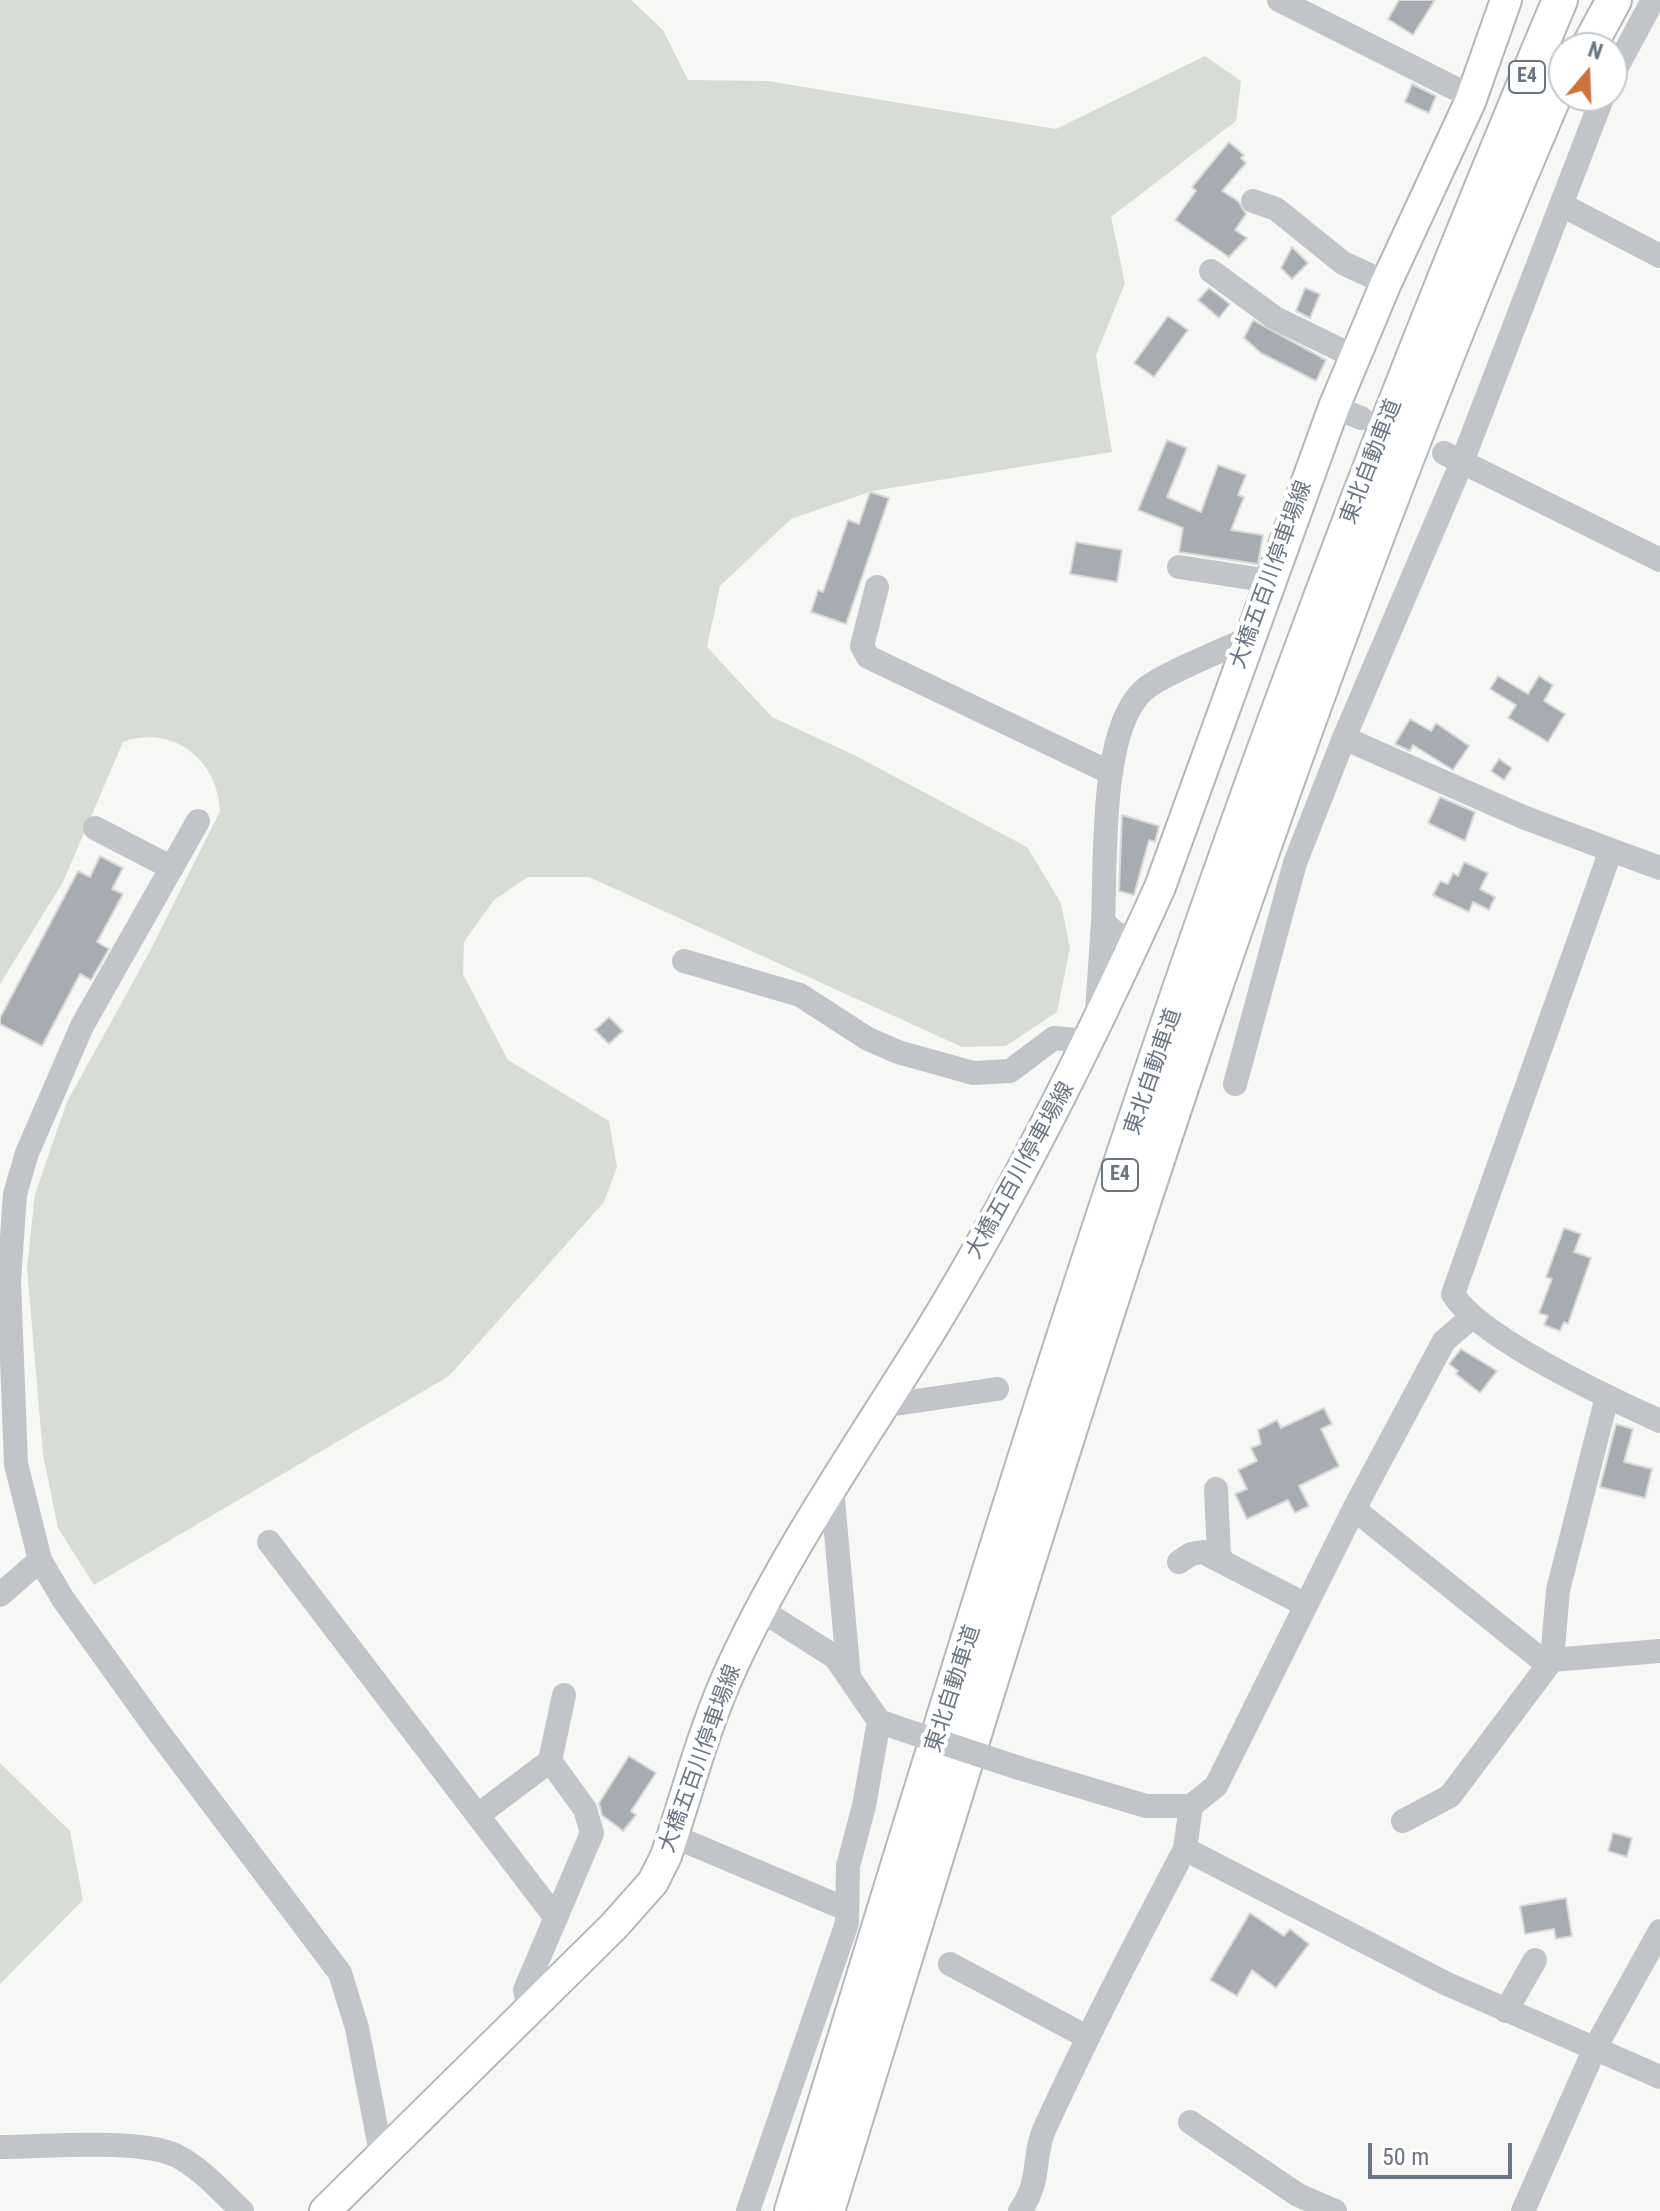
<!DOCTYPE html>
<html>
<head>
<meta charset="utf-8">
<style>
  body { margin:0 }
  #map { position:relative; width:1660px; height:2211px; overflow:hidden; background:#f7f8f5; font-family:"Roboto Condensed",sans-serif }
  canvas { display:block }
  .north { position:absolute; left:1548px; top:32px; width:80px; height:80px; box-sizing:border-box; background:#fff; border:2px solid #c3c8cd; border-radius:50%; rotate:19deg; font-size:22px; font-weight:700; line-height:32px; text-align:center; color:#6a7583 }
  .north::after { content:''; display:block; margin:auto; width:28px; height:36px; background:#d0703d; clip-path:polygon(50% 0,100% 100%,50% 72%,0 100%) }
  .scale { position:absolute; left:1368px; top:2143px; width:144px; height:36px; box-sizing:border-box; border:4px solid #6a7583; border-top:0; padding-left:10px; font-size:24px; line-height:28px; white-space:nowrap; color:#6a7583; -webkit-text-stroke:6px #fff; paint-order:stroke }
</style>
</head>
<body>
<div id="map">
<canvas width="1660" height="2211"></canvas>
<div class="north">N</div>
<div class="scale">50 m</div>
</div>
<script>
const context = document.querySelector('canvas').getContext('2d');
context.lineJoin = 'round';
function fill(path, color) {
  context.fillStyle = color;
  context.fill(path, 'evenodd');
}
function trace(path, color, width, dash) {
  context.strokeStyle = color;
  context.lineWidth = width;
  context.lineCap = dash ? 'butt' : 'round';
  context.setLineDash(dash || []);
  context.stroke(path);
}
function label(font, color, halo, rows, align = 'center') {
  context.font = font + ' "Roboto Condensed","Noto Sans JP",sans-serif';
  context.lineWidth = 8;
  context.setLineDash([]);
  context.textBaseline = 'middle';
  context.strokeStyle = halo;
  context.fillStyle = color;
  for (const [text, x, y, turn = 0] of rows) {
    context.save();
    context.translate(x, y);
    context.rotate((+turn || 0) * Math.PI / 180);
    context.textAlign = isNaN(turn) ? turn : align;
    if (halo) context.strokeText(text, 0, 0);
    context.fillText(text, 0, 0);
    context.restore();
  }
}
const green = new Path2D(`
  M0,0H631L663,30L688,80L768,81L1056,129L1205,56L1241,81L1236,121L1111,217L1125,283L1096,355L1112,452L872,491L791,519L720,586L707,647L772,717L854,755L1027,847L1061,903L1070,948L1057,1012L1006,1046L962,1047L589,877H528L494,900L464,942L463,974L508,1060L609,1121L617,1167L604,1202L449,1376L94,1585L58,1528L43,1455L27,1268L35,1194L67,1102L150,951L220,811C218,760 173,724 123,742L63,882L0,984Z
  M0,1763L70,1831L83,1900L0,1984Z`);
const building = new Path2D(`
  M1399,0H1435L1413,35L1388,19Z
  M1412,84L1436,96L1429,113L1405,102Z
  M1229,142L1244,155L1241,158L1246,163L1222,191L1238,201L1246,214L1235,230L1247,238L1229,257L1175,220L1196,191L1192,187Z
  M1292,247L1308,263L1292,279L1281,268Z
  M1209,288L1230,304L1219,318L1198,300Z
  M1305,288L1320,294L1310,318L1296,311Z
  M1168,316L1188,330L1154,377L1134,363Z
  M1253,320L1326,360L1316,381L1261,353L1244,338Z
  M1167,440L1187,448L1167,497L1201,512L1218,465L1246,475L1238,495L1244,497L1231,530L1263,535L1258,564L1179,552L1183,528L1138,510Z
  M870,492L889,498L846,624L811,612L818,590L823,592L848,520L859,524Z
  M1076,542L1122,550L1117,582L1070,574Z
  M1498,676L1528,694L1539,676L1553,685L1544,701L1565,714L1548,742L1508,718L1516,705L1490,689Z
  M1410,719L1431,731L1436,723L1469,746L1453,770L1413,745L1410,751L1395,744Z
  M1499,759L1512,768L1504,780L1491,771Z
  M1440,797L1475,812L1465,841L1428,823Z
  M1122,815L1159,826L1155,842L1149,840L1134,895L1119,891Z
  M100,856L123,868L112,889L123,894L97,942L109,949L91,980L80,974L42,1046L0,1024V1018L78,871L90,877Z
  M1464,862L1488,873L1480,889L1495,897L1489,910L1473,902L1469,912L1433,895L1440,881L1448,884L1453,873L1458,876Z
  M609,1017L623,1031L609,1044L595,1030Z
  M1564,1228L1581,1234L1574,1252L1591,1258L1568,1324L1564,1322L1560,1331L1544,1325L1548,1316L1539,1313L1552,1279L1546,1277Z
  M1461,1349L1497,1371L1480,1393L1456,1374L1458,1371L1449,1364Z
  M1324,1408L1332,1424L1321,1429L1339,1466L1299,1486L1309,1506L1295,1513L1288,1500L1247,1519L1235,1494L1247,1489L1238,1470L1257,1461L1251,1448L1261,1444L1258,1430L1277,1420L1281,1428Z
  M1616,1424L1633,1429L1624,1462L1652,1469L1645,1498L1600,1487Z
  M629,1756L656,1773L631,1811L636,1815L623,1831L602,1815L599,1803Z
  M1613,1833L1632,1838L1627,1857L1608,1851Z
  M1566,1898L1572,1936L1556,1939L1554,1929L1525,1934L1520,1906Z
  M1250,1913L1284,1936L1290,1929L1309,1944L1276,1988L1252,1970L1237,1996L1210,1980Z`);
const minor = new Path2D(`
  M1279,0L1472,97
  M1612,76L1653,0
  M1603,96L1462,462L1344,738L1523,817L1611,850
  M1253,201L1276,209L1343,263L1386,283
  M1562,205L1660,256
  M1211,271L1275,318L1355,357
  M1334,407L1361,418
  M1444,453L1660,560
  M1179,567L1270,581
  M877,587L862,646L868,657L1111,773
  M95,828L172,868
  M1660,868L1611,850L1453,1294C1478,1337 1611,1399 1660,1421
  M1135,942L1114,932L1103,922C1106,864 1099,729 1144,690C1160,675 1226,649 1249,638
  M684,961L800,995L868,1039L898,1052L973,1073L1010,1071L1054,1038L1090,1041
  M1097,1012L1103,922
  M1235,1084L1295,863L1344,738
  M882,1406L997,1389
  M832,1489L849,1677
  M1216,1489L1219,1555L1224,1563
  M1354,1509L1548,1665
  M269,1542L556,1918
  M40,1560L16,1464L9,1281L15,1194L27,1153L82,1026L198,821
  M1179,1562L1191,1554L1203,1552L1306,1605
  M0,1595L40,1560L63,1599L157,1730L340,1973L357,2028L382,2158
  M761,1610L835,1657L879,1721L893,1726
  M1552,1660L1558,1590L1607,1397
  M1019,1768L1146,1806H1191L1216,1786L1354,1509L1444,1341L1472,1317
  M1191,1806L1185,1849L1445,1983L1660,2077
  M478,1815L550,1761
  M1403,1821L1450,1796L1552,1660L1660,1651
  M673,1836L846,1909
  M950,1964L1087,2037
  M529,2010L525,1990L592,1833L585,1809L550,1761L564,1695
  M1506,2011L1535,1960
  M1190,2122L1298,2195L1335,2211
  M0,2147C44,2147 137,2138 175,2155C200,2167 222,2192 242,2211
  M748,2211L847,1923L848,1866L864,1806L879,1721
  M1020,2211C1042,2180 1032,2158 1044,2130C1088,2034 1136,1942 1185,1849
  M1523,2211L1595,2048L1660,1931`);
const major = new Path2D(`
  M325,2211L614,1926L653,1882L666,1856C686,1797 702,1735 727,1678C781,1557 859,1446 929,1333C1017,1189 1091,1040 1160,887L1334,407L1386,283L1470,102L1506,0`);
const highway = new Path2D(`
  M1588,48L1614,0
  M792,2211C950,1698 1104,1182 1291,678C1375,450 1465,224 1560,0
  M827,2211C1049,1492 1264,765 1564,73`);
const minorBridge = new Path2D(`
  M895,1727L1019,1768`);
const shields = [
  [1527,77,36],
  [1120,1175,36]
];
const shieldNames = [
  ["E4",1527,77],
  ["E4",1120,1175]
];
const streetNames = [
  ["東北自動車道",1372,462,-69],
  ["大橋五百川停車場線",1272,575,-70],
  ["東北自動車道",1154,1072,-71],
  ["大橋五百川停車場線",1021,1171,-61],
  ["東北自動車道",954,1689,-72],
  ["大橋五百川停車場線",701,1759,-70]
];
fill(green, '#d7dcd5');
fill(building, '#a6acb2');
trace(building, '#d9d9d8', 2);
trace(major, '#b3b6ba', 34);
trace(highway, '#b4b7ba', 38);
trace(minor, '#c1c4c8', 24);
trace(major, '#fff', 30);
trace(highway, '#fff', 34);
trace(minorBridge, '#c1c4c8', 24);
for (const [x, y, w] of shields) {
  const box = new Path2D();
  box.roundRect(x - w / 2, y - 16, w, 32, 6);
  context.fillStyle = '#fff';
  context.fill(box);
  trace(box, '#6a7583', 2);
}
label('bold 20px', '#6a7583', null, shieldNames);
label('22px', '#6a7583', '#fff', streetNames);
</script>
</body>
</html>
